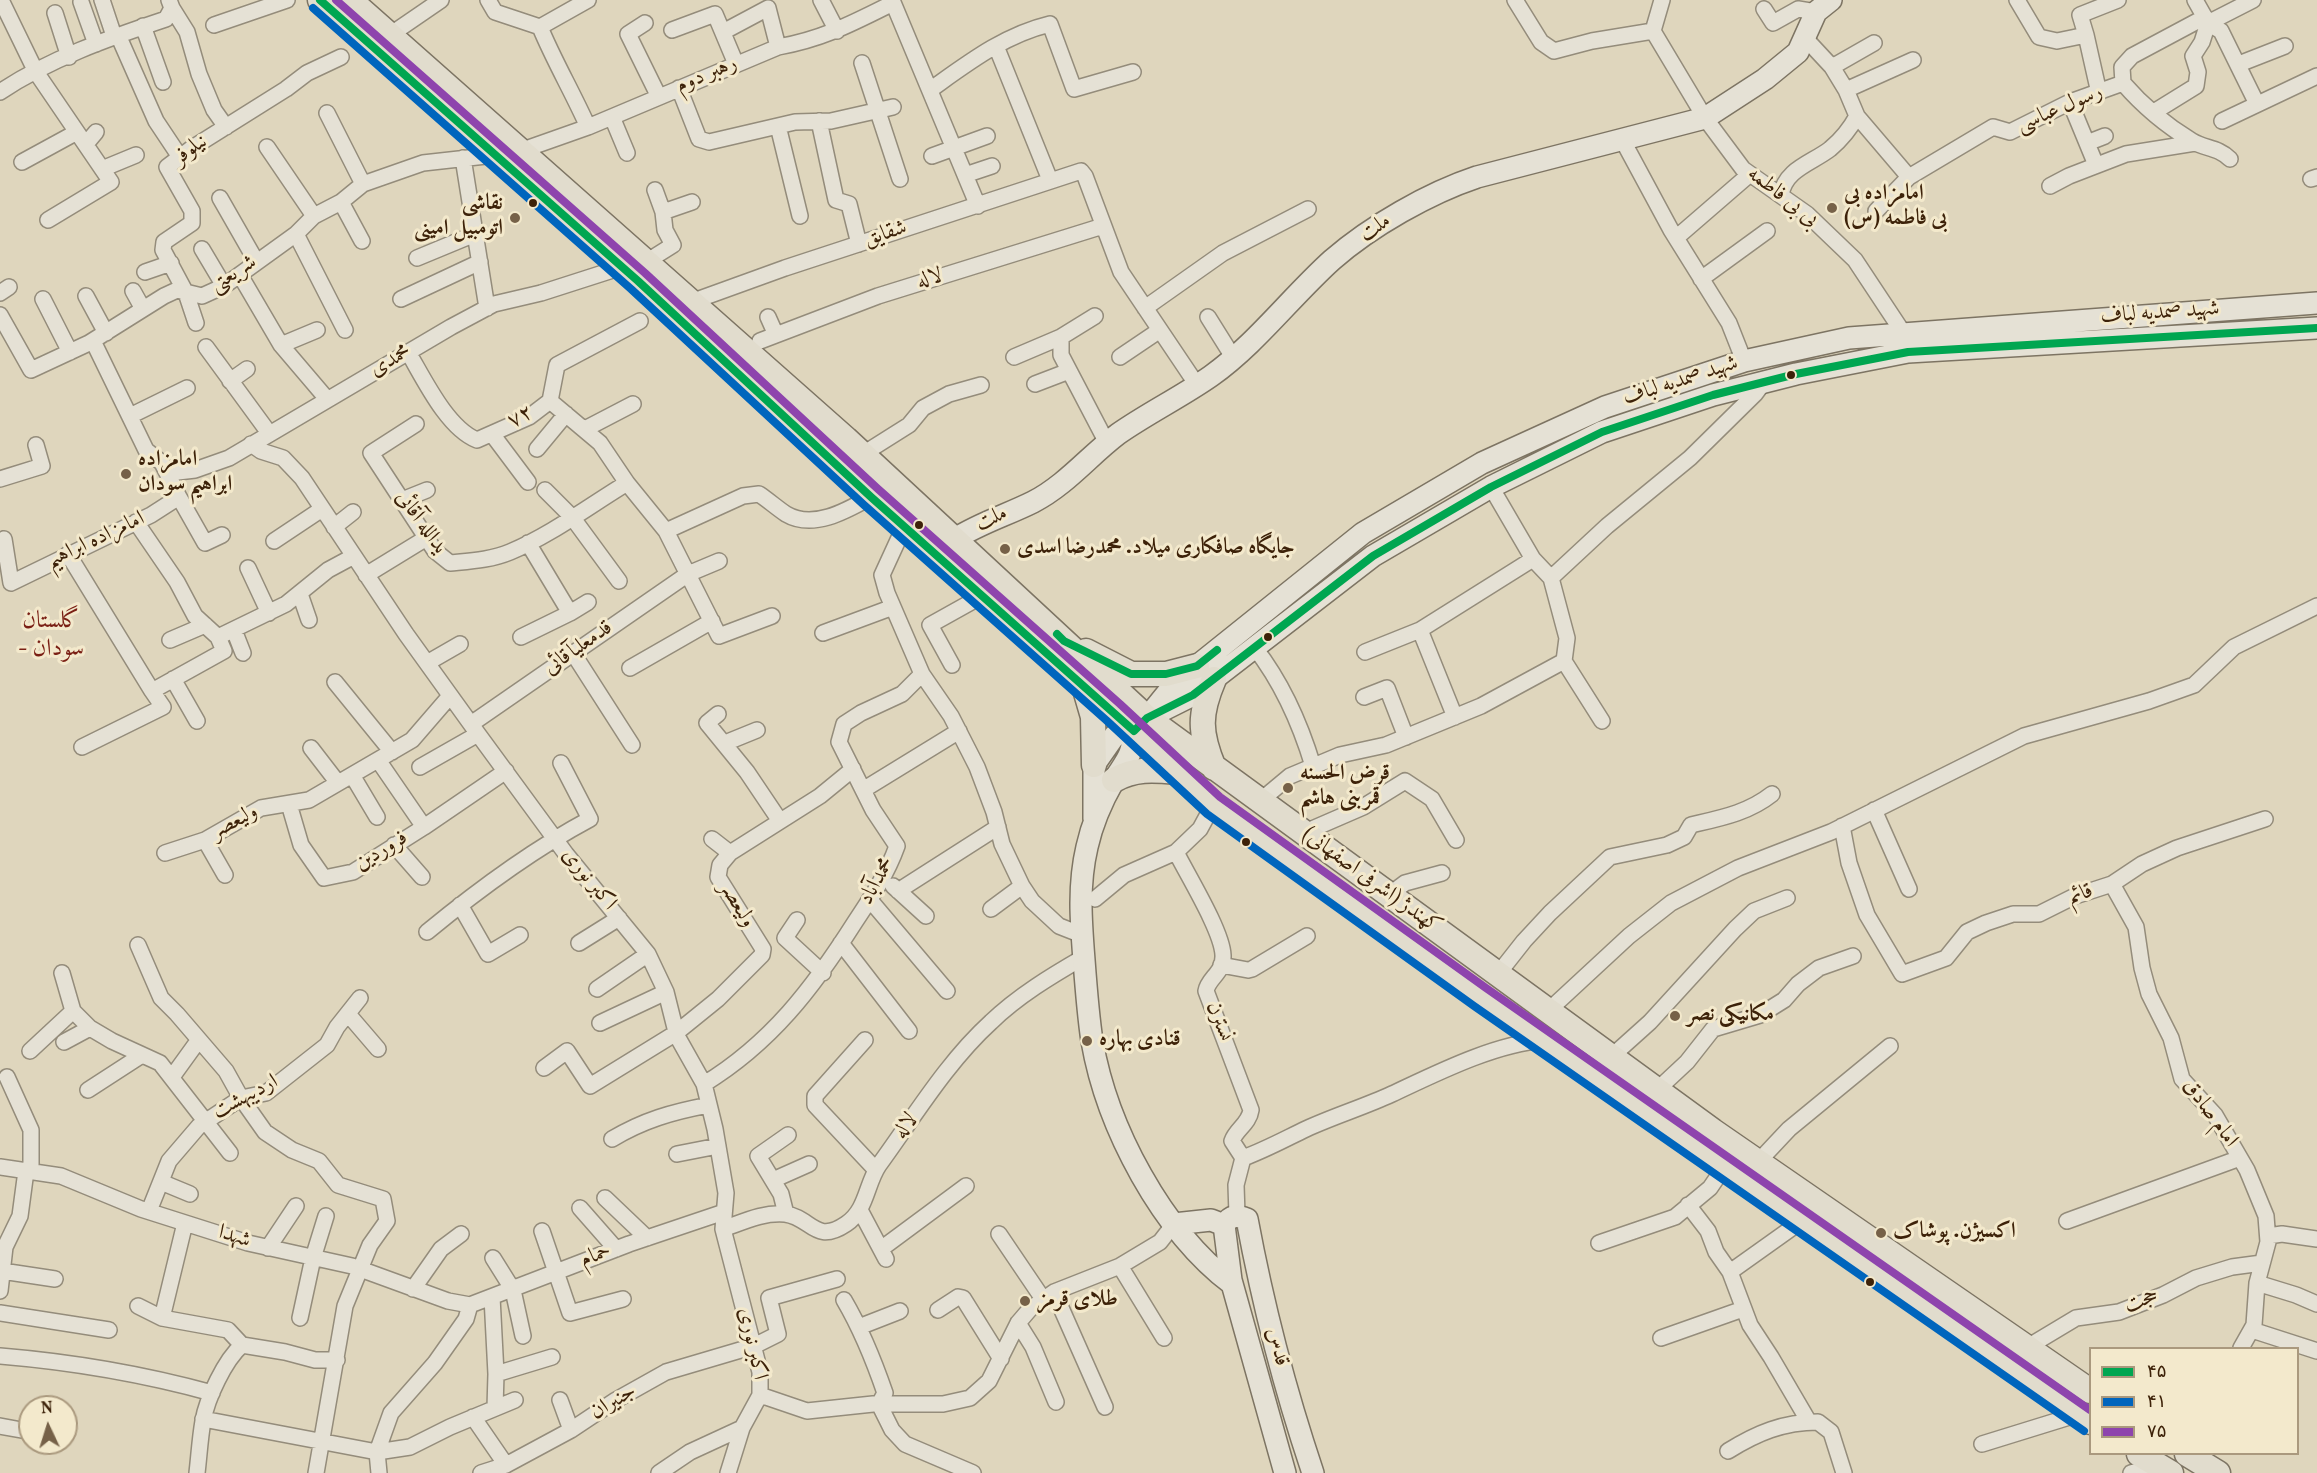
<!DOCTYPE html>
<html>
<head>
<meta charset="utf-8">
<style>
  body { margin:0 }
  #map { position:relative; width:2317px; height:1473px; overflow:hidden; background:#dfd6bd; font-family:Vollkorn,serif }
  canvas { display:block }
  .legend { position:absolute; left:2089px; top:1347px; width:210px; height:108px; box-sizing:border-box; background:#f3e9cc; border:2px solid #aa997e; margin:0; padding:8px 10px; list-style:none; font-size:18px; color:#3d2209 }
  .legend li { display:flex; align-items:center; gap:12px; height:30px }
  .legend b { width:30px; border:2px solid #aa997e }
  .north { position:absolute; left:18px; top:1395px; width:60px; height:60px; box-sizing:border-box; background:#f3e9cc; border:2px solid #aa997e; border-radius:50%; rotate:356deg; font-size:16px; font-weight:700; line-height:24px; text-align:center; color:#3d2209 }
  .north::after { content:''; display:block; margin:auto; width:21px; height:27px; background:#766148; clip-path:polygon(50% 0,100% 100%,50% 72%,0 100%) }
</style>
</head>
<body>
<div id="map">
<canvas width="2317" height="1473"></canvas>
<ul class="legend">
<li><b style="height:8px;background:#00a651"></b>۴۵</li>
<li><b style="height:8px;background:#0065bd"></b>۴۱</li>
<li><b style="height:8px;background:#8e44ad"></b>۷۵</li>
</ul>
<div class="north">N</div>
</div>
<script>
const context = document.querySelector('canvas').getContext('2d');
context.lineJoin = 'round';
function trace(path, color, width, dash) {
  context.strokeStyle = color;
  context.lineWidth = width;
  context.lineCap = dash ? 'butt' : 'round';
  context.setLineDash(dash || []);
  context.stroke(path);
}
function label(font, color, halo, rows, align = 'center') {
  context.font = font + ' Vollkorn,Amiri,serif';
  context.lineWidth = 6;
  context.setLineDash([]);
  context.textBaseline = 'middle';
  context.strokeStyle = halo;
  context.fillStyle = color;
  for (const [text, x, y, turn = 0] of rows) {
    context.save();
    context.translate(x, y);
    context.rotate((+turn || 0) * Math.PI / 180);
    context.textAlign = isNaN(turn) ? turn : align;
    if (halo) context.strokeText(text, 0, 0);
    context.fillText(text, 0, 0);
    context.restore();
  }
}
const street = new Path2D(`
  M1,0L36,72L111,182L48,220
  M102,0L114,36
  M488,0L495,12L540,27C554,61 573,93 588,127
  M821,0L837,31
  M892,0L978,206
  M1515,0L1541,42L1554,51L1592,41L1653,31
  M1662,0L1653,31L1705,118L1743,169L1807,214L1855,260L1904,334
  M2017,0L2039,37L2057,41L2086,35
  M2195,0L2208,23L2221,31L2257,104
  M81,2L96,44
  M172,8L187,32L199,74L214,110L226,127
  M1764,9L1773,23L1798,9L1816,12
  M55,13L69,57
  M645,23L628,34L659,97
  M214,25L287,0
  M143,26L163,82
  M540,27L588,0
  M672,30L715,14L736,64
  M723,32L768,8L778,47
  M118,35L156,121L180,157
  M390,35L441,0
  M1805,38L1832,67L1846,90L1857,116L1909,177
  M996,46L1050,180
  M862,63L900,179
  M2239,64L2285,46
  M1832,67L1874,43
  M2123,83C2142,105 2167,126 2192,141C2205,149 2218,147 2230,159
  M679,88L699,139L709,142L795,122L831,121L893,107
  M930,90C968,63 1004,35 1050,24L1074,89L1133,72
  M1846,90L1913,60
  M0,92C49,59 109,38 166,19L172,8L169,0
  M2099,93L2086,35L2080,15L2118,0
  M2070,102L2096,165
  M2154,112L2196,86L2198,72L2193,56L2202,42L2208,23L2253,0
  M327,113L363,184
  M612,117L627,153
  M819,121L836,200L849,204L859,244
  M2222,121L2317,76
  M778,126L800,216
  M1623,141L1671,230L1729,323L1744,361
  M2087,143L2105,136
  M86,144L96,132
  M267,147L314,216
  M520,151L588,127L778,47C823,39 853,23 893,3
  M932,156L987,136
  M463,158L487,308
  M22,162L77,132
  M102,169L136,155
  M965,175L992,166
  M2311,179L2317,177
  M2050,186L2069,176L2126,154L2195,143
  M655,190L663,212
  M1781,195C1785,169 1812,163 1830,149C1842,139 1850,129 1857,116
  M220,198L256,261
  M341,202L362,241
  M1876,211L1909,177L1993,127L2010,132L2070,102L2123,83L2122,67L2132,56L2205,17
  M296,234L345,330
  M1676,238L1750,174
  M202,249L224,286
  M417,258L475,234
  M646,262L673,245L665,230L663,212L692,202
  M145,272L171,263
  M240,275L281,345L327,399
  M1701,279L1767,231
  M133,291L143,309
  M0,293L9,287
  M86,296L106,333
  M43,299L70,352
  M401,299L480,262
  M691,302L785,268L1081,171L1085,176L1121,272L1197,385
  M1145,308L1223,253L1308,209
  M0,315L31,370L89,343L164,296L177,290L202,296L224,286L296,234L314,216L341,202L363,184L423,163L495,155
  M1095,316L1061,337V355L1107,443
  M768,317L776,335
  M1208,317L1233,357
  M196,323L186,293L163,250L164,242L192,223V211L167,167L192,148L286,89L307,73L341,57
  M760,341L878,296L1103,226
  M281,345L317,330
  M206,347L269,433
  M408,352C424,379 447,428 477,440L529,417L550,401L557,365L640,321
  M1014,357L1061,337
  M1120,357L1160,330
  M230,381L247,369
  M1035,384L1069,371
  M550,401L600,443L627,483L666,531L719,636L772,616
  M130,416L187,388
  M416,424L371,453L435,551L450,563C470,561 491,560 510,552C551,535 589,506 627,483
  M585,429L633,404
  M492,434L528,482
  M251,444L261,451L283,458L302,478L406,634L478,734L566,854L648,954L666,992L677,1036L704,1084L715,1129L726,1193L723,1229L760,1372V1395L742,1428L728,1473
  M537,449L566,414
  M863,454L909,425L923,408L949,394L981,385
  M169,473L195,470L229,458L451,327L494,304L541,293L622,267
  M0,479L42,466L36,445
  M545,490L572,517L619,581
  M179,497L205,543L222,535
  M402,500L427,490
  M334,527L353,512
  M904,527L882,575L887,593L922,674L951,716L977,767L994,812L1002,844L1022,886L1032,901L1059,926L1082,935
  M666,531L743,496L759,494C768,500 777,508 786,514C813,530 846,511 871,497
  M4,539L11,583L151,515L179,497L162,463L146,450L93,341
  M274,541L322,509
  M528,543L570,613
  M68,554L152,691L224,651L218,637L195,616L177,582L136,522
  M248,568L269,613
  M366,575L428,537
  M1551,578L1607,526L1690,458L1755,394L1764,382
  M300,594L309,620
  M234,630L243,653
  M1420,630L1455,717
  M823,633L893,607
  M218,637L286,604L328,570L354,556
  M521,637L570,613L588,602
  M170,640L205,625
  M1255,648C1283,684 1300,723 1313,766
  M1365,652L1420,630L1533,559
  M573,653L632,745
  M1564,661L1602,721
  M427,663L460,644
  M952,665L930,625L982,596
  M630,668L712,621
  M173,679L197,721
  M335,682L392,752
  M1364,697L1387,688L1406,737
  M718,714L707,723L747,772L780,821
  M471,724L688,574L719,561
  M725,743L757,730
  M82,747L163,707L152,691
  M311,748L338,783
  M378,760L424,827
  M420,767L478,734
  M352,775L377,817
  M863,790L959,731
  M1260,801L1290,776L1340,755L1386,745L1481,706L1564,661L1567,638L1551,578L1533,559L1491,487
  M289,804L301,845L324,878L353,872L424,827L506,771
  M1874,810L1909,889
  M1842,826L1849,863L1867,915L1902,974L1946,958L1967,932L1986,923L2013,914H2039L2075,896L2112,884L2142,864L2177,848L2265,819
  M1303,833L1363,807L1405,781L1432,799L1456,840
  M712,839L730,853
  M205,840L225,875
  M394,845L422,877
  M1176,852C1188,876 1222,931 1223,955C1224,973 1208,978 1206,991L1251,1110C1249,1124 1236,1129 1232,1141L1243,1158
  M165,853L205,840L261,808L309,800L412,740L450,696
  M2112,884L2136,927L2142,968L2149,994L2171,1038L2182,1079L2215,1115L2247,1170L2266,1216L2268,1242L2257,1283L2254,1325L2241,1348
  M893,886L926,916
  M898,891L998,827
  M1389,895L1405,883L1442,873
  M1095,899L1124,875L1176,852L1200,829L1213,805
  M870,900L947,991
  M460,905L488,954L520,935
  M991,909L1022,886
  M797,920L785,938L823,973
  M427,932C478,890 532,850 590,819L561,763
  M579,943L619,918
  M841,943L909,1031
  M138,945L161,998L177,1014L226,1071L241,1098L265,1132L292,1150L319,1161L338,1185L383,1199L387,1221L370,1245L345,1306L316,1473
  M1221,965L1248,970L1252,969L1307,936
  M62,973L73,1011L90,1028L112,1041L160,1063L230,1153
  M1498,974L1524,941L1550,913L1610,857L1667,845L1684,837L1691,825C1721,818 1748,813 1772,794
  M597,989L648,954
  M1548,1011L1629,936L1671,903L1738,868L1831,832L2024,736L2149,701L2194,685L2234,647L2317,606
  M348,1014L378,1049
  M600,1023L666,992
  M865,1040L815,1096V1105L876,1170
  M64,1042L90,1028
  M30,1051L73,1011
  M1611,1057L1650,1022L1735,929L1754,911L1787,898
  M544,1068L567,1051L590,1086L676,1033L718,999L762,955L763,949L718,877L720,865L730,853L820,796L853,769
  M7,1077L31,1130V1172
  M172,1077L198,1041
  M704,1084C771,1043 813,988 855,922C871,898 887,874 897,846L873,810L839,742L844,724L861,713L902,694L922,674
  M88,1090L142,1055
  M1657,1090L1687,1062L1713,1029L1760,1015L1784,1000L1798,984L1819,968L1853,956
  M612,1139C644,1120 672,1112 709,1105
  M677,1154L718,1146
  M1243,1158C1265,1150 1285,1139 1306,1129C1334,1116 1364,1107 1392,1094C1437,1073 1494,1044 1544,1040
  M1758,1162L1789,1129L1890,1046
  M0,1167L61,1176L141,1209L248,1243L352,1266L448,1301L470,1305L629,1244L724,1212
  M773,1180L809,1164
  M161,1182L190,1194
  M605,1198L647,1238
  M1688,1205L1708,1231L1716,1252L1730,1272L1750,1325L1771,1357L1809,1422
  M580,1208L616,1249
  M860,1210L886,1259
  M149,1211L169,1161L199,1126L241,1098L266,1093L327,1045L337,1027L360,998
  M786,1214L781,1194L758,1156L788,1135
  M1237,1215L1236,1185L1243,1158
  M2067,1221L2240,1158
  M723,1229C743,1222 763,1212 785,1214C811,1217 815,1245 846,1224C867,1210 866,1184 879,1165C914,1117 947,1062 991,1022C1018,996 1051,976 1084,957
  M542,1231L570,1313L623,1299
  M999,1234L1043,1299
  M2268,1236L2282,1234L2317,1239
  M1599,1243L1675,1217L1710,1188L1725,1166
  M268,1248L296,1206
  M881,1249L966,1186
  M493,1258L513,1290L523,1336
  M1120,1266L1164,1338
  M2,1271L55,1279
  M1730,1272L1803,1220
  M2257,1283L2296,1295L2317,1304
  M413,1289L441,1249L461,1234
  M0,1291L5,1247L20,1216L26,1171
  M1054,1292L1105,1407
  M492,1297L496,1374L552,1357
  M844,1300C861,1329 874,1361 885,1393L879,1404L892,1430L905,1444L973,1473
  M138,1306L162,1318L228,1330L242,1345
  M938,1310L958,1297L963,1298L1001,1359
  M0,1313L109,1330
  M162,1318L185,1223
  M300,1318L313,1258L326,1216
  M1018,1323L1033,1347L1056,1402
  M859,1327L900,1311
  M2252,1330L2317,1351
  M1661,1338L1743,1309
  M2026,1348L2076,1318L2119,1312L2163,1295L2196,1278L2232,1267L2262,1263
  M0,1356C72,1362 143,1374 212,1393
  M760,1395L807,1411L873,1404H943L970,1398L989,1381L1018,1323L1030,1309L1054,1292L1120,1266L1160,1242L1174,1224
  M560,1400L571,1430
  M495,1408L496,1374
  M473,1417L506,1465
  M203,1419L377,1452L410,1447L450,1427L515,1400
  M0,1426L27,1431
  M1982,1444L2079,1414
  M1728,1451C1757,1433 1783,1422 1818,1422L1831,1432L1844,1473
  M197,1473C199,1456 200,1438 203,1421C207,1398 225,1360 242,1345L285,1352L315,1360H337
  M379,1473L377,1452L391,1413L435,1363L466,1319L470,1305
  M481,1473L506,1465L571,1430L616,1400L666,1372L754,1346L778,1334L769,1298L837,1279
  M659,1473L690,1452L742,1428
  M2131,1473L2158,1465`);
const secondary = new Path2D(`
  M955,539C980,523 1007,515 1033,502C1066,485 1089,456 1118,434C1148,413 1181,397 1211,376C1256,344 1291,297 1332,260C1371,226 1429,193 1477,177L1705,118L1765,79L1798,52L1816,12L1831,0
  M1153,715L1193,695L1373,556L1491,487L1602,432L1713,395L1796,374L1908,352L2317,328
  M1147,718L1168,692L1197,666L1363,533L1482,463L1605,407L1744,361L1849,338L2317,303
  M1094,819V765L1115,735L1134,731C1132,757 1127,759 1114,780C1102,801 1092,824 1087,847C1078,885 1081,922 1084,960C1086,987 1088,1014 1092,1041C1107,1128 1162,1231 1232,1284
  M1174,1224L1211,1220L1224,1225
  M1224,1225C1231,1215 1236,1215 1247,1219C1263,1305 1285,1390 1313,1473
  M1224,1225L1231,1280L1285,1473`);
const primary = new Path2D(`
  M320,0L638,281L871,497L1113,712L1213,805L1480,997L2090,1422
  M350,0L846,439L1147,718L1713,1131L2090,1391
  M1086,651L1131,674H1166L1197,666
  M1084,686L1093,717L1094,765
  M1214,768C1199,732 1199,714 1214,679
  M1114,780C1135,768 1154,770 1178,772
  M2139,1454L2171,1473
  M2187,1454L2218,1473`);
const bus1 = new Path2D(`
  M320,0L638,281L871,497L1134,731L1147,718L1193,695L1373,556L1491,487L1602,432L1713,395L1796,374L1908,352L2317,328
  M1057,634L1064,641L1131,674H1166L1197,666L1217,650`);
const bus2 = new Path2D(`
  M313,8L631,289L864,505L1106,720L1207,814L1474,1006L2084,1431`);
const bus3 = new Path2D(`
  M336,0L645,273L878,489L1120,704L1220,797L1486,988L2090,1410`);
const markers = [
  [533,203,5,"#3d2209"],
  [1832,208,6,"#766148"],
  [515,218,6,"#766148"],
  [1791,375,5,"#3d2209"],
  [126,474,6,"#766148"],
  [919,525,5,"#3d2209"],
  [1005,549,6,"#766148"],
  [1268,637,5,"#3d2209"],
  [1288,788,6,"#766148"],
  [1246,842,5,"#3d2209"],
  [1675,1016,6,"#766148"],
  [1087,1041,6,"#766148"],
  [1881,1233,6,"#766148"],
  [1870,1282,5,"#3d2209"],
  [1025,1301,6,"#766148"]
];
const streetNames = [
  ["رهبر دوم",707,76,-23],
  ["رسول عباسی",2060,110,-23],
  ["نیلوفر",191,151,-36],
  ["بی بی فاطمه",1782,198,38],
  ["ملت",1376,229,-34],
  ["شقایق",886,235,-18],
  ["شریعتی",234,275,-33],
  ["لاله",930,280,-17],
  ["شهید صمدیه لباف",2160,314,-4],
  ["محمدی",391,362,-30],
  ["شهید صمدیه لباف",1681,382,-18],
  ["۷۲",521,418,-29],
  ["ملت",992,520,-24],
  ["یدالله آقائی",420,523,54],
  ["امامزاده ابراهیم",96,541,-25],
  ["قدمعلیآقائی",579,649,-35],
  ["ولیعصر",235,823,-28],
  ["فروردین",382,852,-31],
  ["اکبر نوری",588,880,51],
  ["محمدآباد",878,882,-61],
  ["کهندژ (اشرفی اصفهانی)",1371,882,36],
  ["قائم",2081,896,-22],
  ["ولیعصر",736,905,59],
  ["نسترن",1218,1022,68],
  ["اردیبهشت",246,1098,-28],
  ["امام صادق",2209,1114,54],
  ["لاله",907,1127,-54],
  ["شهدا",234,1238,17],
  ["حمام",596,1257,-21],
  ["حجت",2142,1302,-21],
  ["اکبر نوری",751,1344,78],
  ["قدس",1276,1347,76],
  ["جنیران",614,1403,-31]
];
const poiNames = [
  ["امامزاده بی",1844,195],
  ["بی فاطمه (س)",1844,220],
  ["نقاشی",503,205,"right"],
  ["اتومبیل امینی",503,230,"right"],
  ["امامزاده",138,461],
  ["ابراهیم سودان",138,486],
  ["جایگاه صافکاری میلاد. محمدرضا اسدی",1017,549],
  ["قرض الحسنه",1300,775],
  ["قمربنی هاشم",1300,800],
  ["مکانیکی نصر",1687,1016],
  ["قنادی بهاره",1099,1041],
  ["اکسیژن. پوشاک",1893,1233],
  ["طلای قرمز",1037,1301]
];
const neighbourhoodNames = [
  ["گلستان",51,623],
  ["- سودان",51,651]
];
trace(street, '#948c7b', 18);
trace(secondary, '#7d7463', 24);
trace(primary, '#7d7463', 27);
trace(street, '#e5e1d5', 15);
trace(secondary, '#e5e1d5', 21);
trace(primary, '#e1dccd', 24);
trace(bus1, '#00a651', 8);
trace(bus2, '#0065bd', 8);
trace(bus3, '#8e44ad', 8);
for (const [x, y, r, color] of markers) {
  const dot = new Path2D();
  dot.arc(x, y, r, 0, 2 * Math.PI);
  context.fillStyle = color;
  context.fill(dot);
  trace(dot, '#f3e9cc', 2);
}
label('22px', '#3d2209', '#f3e9cc', streetNames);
label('bold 22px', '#3d2209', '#f3e9cc', poiNames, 'left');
label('24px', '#7a1f14', '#f3e9cc', neighbourhoodNames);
</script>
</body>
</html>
